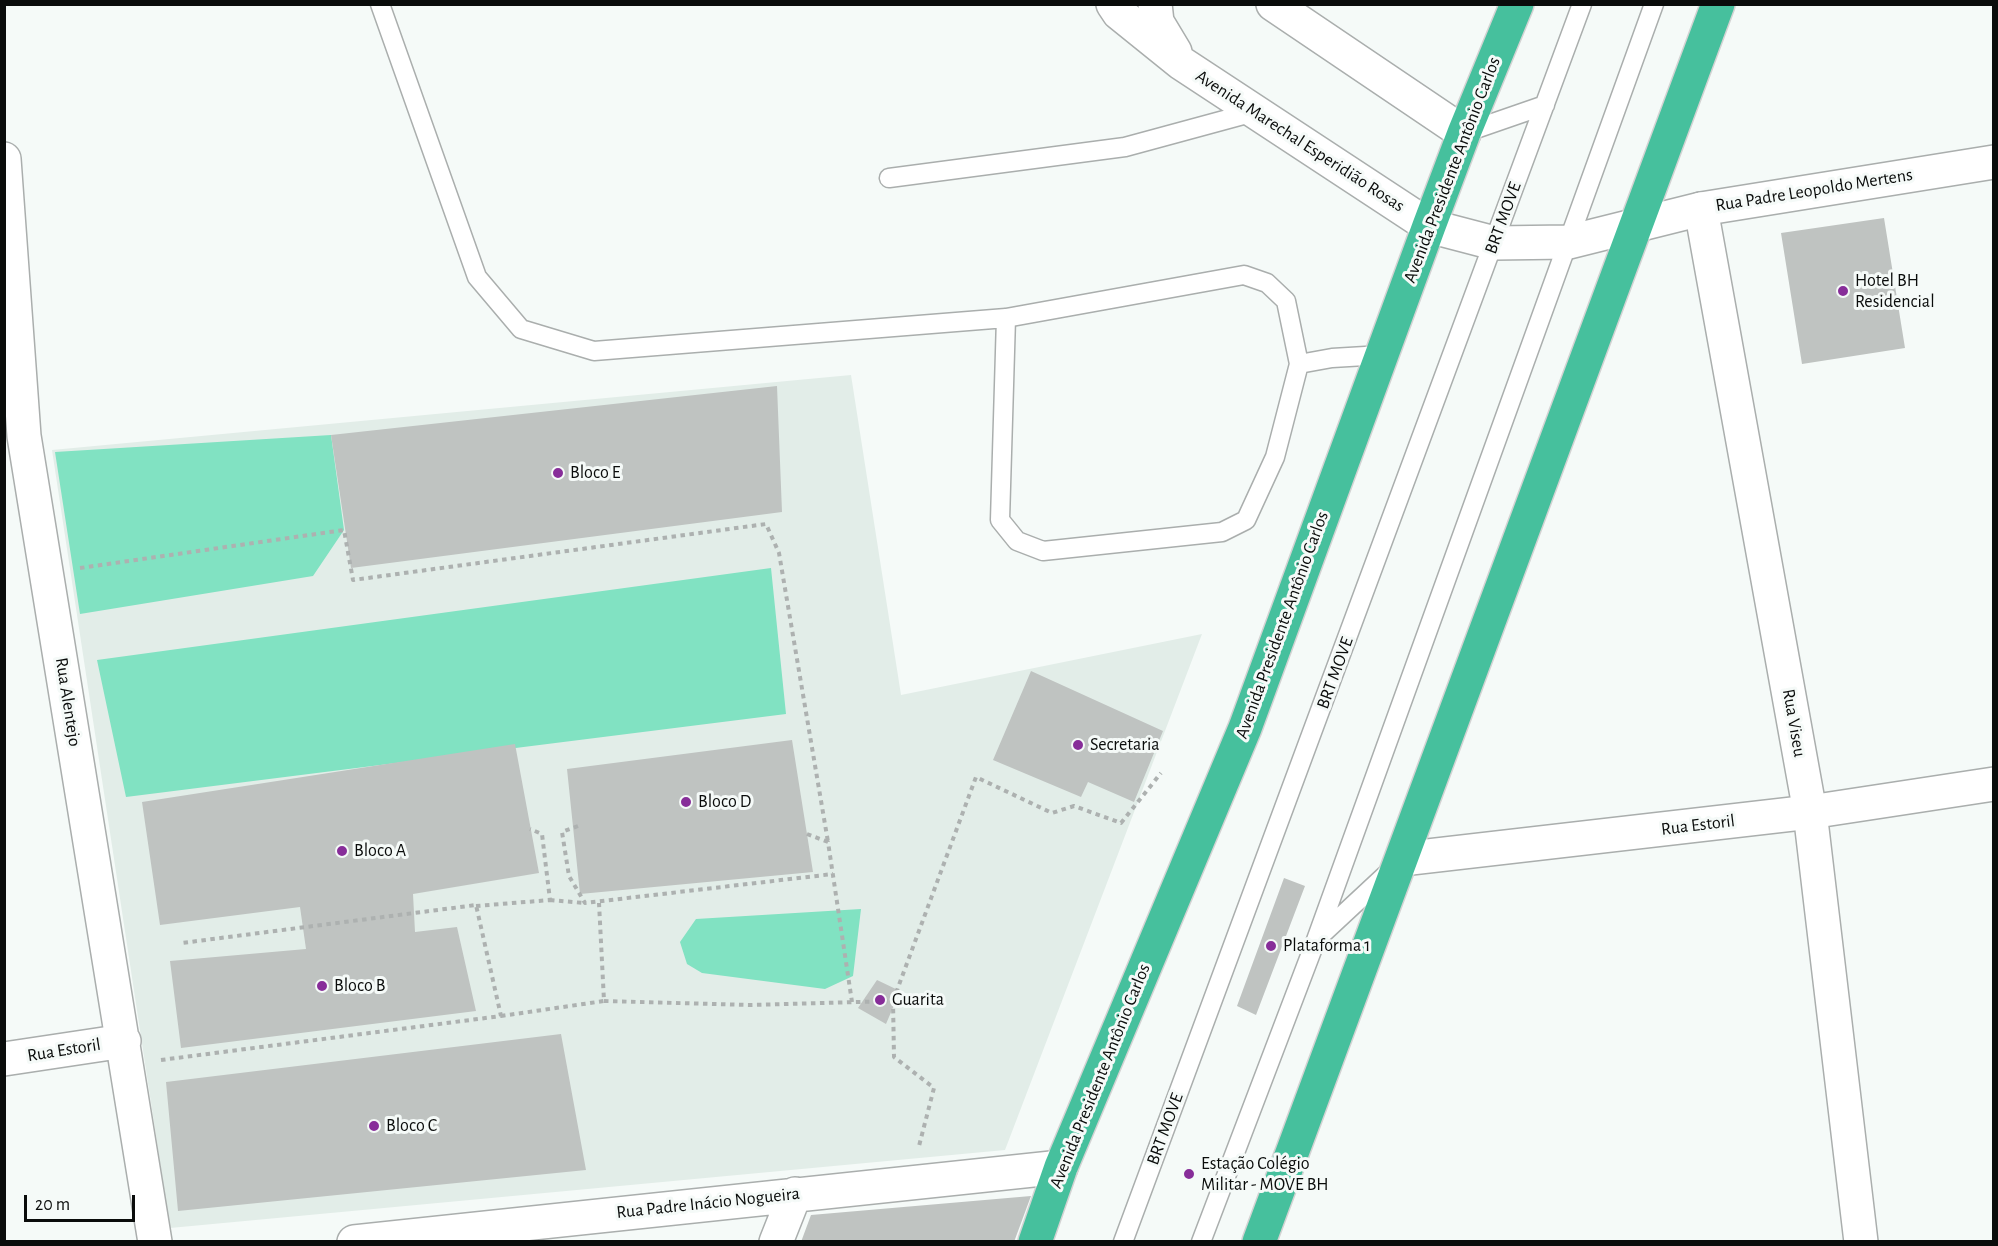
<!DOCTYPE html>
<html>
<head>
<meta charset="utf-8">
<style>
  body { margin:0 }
  #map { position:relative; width:1998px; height:1246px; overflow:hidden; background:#f5faf8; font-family:"Alegreya Sans",sans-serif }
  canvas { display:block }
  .frame { position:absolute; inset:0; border:6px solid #0a0c0b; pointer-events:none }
  .scale { position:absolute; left:24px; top:1195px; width:111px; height:27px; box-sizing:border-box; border:3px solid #0a0c0b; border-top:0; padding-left:8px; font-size:18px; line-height:21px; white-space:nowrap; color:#0a0c0b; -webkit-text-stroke:4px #f5faf8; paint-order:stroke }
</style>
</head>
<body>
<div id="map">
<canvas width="1998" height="1246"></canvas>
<div class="frame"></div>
<div class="scale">20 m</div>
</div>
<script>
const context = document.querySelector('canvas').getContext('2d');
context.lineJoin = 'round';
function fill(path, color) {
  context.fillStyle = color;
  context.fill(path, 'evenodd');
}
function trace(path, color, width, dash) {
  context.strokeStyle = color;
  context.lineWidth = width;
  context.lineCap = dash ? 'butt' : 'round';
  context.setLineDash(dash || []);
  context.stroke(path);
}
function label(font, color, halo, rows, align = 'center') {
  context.font = font + ' "Alegreya Sans",sans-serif';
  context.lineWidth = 6;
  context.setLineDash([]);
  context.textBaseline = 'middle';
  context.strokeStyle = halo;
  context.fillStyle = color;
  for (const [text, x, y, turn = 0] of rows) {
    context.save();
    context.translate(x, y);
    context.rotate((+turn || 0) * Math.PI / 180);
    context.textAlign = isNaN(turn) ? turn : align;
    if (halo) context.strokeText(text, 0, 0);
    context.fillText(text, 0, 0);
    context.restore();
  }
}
const built = new Path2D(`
  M851,375L901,695L1202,634L1005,1150L170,1228L52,450Z`);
const green = new Path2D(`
  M331,435L344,530L313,576L80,614L55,452Z
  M771,568L786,714L126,797L97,660Z
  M861,909L853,976L825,989L702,973L687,964L680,942L696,919Z`);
const building = new Path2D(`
  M1884,218L1905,348L1802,364L1781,233Z
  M777,386L782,512L351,568L331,435Z
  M1031,671L1163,731L1134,802L1088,782L1081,797L993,760Z
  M792,740L813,872L580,894L567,769Z
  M515,744L539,873L413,894L415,932L457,927L476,1011L181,1048L170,961L306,949L300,907L160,925L142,802Z
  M1284,878L1305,886L1256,1015L1237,1006Z
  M877,980L900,991L886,1024L858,1008Z
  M561,1034L586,1170L178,1211L166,1082Z
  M1031,1196L1014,1242H801L811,1215Z`);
const path = new Path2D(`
  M80,568L344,530L353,580L766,524L779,553L828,842
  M578,826L562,832L569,876L585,903L833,874
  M807,834L828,842L852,1002
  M550,900L584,903
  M476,906L550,900L542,834L530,829
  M604,1001L748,1005L893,1001L894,1057L934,1088L919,1146
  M893,1001L976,777L1052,813L1074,806L1121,823L1161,773
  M501,1016L604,1001L599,903
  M161,1060L501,1016L476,905L182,943`);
const lane = new Path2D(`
  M380,4L477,277L521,329L594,351L1006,318L1244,275L1267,283L1286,301L1299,364L1275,457L1246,520L1222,532L1043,551L1017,541L1000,520L1006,318
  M1464,133L1545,105
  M889,178L1125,147L1254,112
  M1299,364L1332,358L1382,355
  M1320,936L1392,869
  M1123,1242L1582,4
  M1201,1242L1316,940L1654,4`);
const street = new Path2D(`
  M4,159L24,436L155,1242
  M1701,209L1810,812L1861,1242
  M4,1059L124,1041
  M354,1242L1061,1167
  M776,1242L795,1194`);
const secondary = new Path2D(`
  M1113,4L1119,13L1181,63L1429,226L1494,243L1569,242L1701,209L1994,162
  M1155,4L1157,22L1175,52
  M1273,4L1464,133
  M1402,859L1810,812L1994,784`);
const highway = new Path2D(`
  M1035,1242L1061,1167L1245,728L1429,226L1464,133L1517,4
  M1259,1242L1718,4`);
const markers = [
  [1843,291,6,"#872d99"],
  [558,473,6,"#872d99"],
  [1078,745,6,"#872d99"],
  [686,802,6,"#872d99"],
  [342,851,6,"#872d99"],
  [1271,946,6,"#872d99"],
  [322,986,6,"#872d99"],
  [880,1000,6,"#872d99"],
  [374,1126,6,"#872d99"],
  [1189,1174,6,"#872d99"]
];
const streetNames = [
  ["Avenida Marechal Esperidião Rosas",1300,141,33],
  ["Avenida Presidente Antônio Carlos",1452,170,-69],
  ["Rua Padre Leopoldo Mertens",1814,190,-9],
  ["BRT MOVE",1503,218,-70],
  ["Avenida Presidente Antônio Carlos",1282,625,-70],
  ["BRT MOVE",1335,673,-70],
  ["Rua Alentejo",68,702,81],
  ["Rua Viseu",1794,723,80],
  ["Rua Estoril",1698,825,-7],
  ["Rua Estoril",64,1050,-9],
  ["Avenida Presidente Antônio Carlos",1100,1076,-68],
  ["BRT MOVE",1165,1129,-70],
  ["Rua Padre Inácio Nogueira",708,1203,-6]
];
const poiNames = [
  ["Hotel BH",1855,281],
  ["Residencial",1855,302],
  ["Bloco E",570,473],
  ["Secretaria",1090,745],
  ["Bloco D",698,802],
  ["Bloco A",354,851],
  ["Plataforma 1",1283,946],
  ["Bloco B",334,986],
  ["Guarita",892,1000],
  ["Bloco C",386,1126],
  ["Estação Colégio",1201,1164],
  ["Militar - MOVE BH",1201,1185]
];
fill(built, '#e2ede8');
fill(green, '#81e2c2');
fill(building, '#bfc3c1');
trace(lane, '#aaaead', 21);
trace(street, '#aaaead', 36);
trace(secondary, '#aaaead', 36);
trace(highway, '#d3d3d3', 36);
trace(path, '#adb1b0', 4, [4.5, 4.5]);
trace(lane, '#fff', 18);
trace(street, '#fff', 33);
trace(secondary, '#fff', 33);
trace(highway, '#46c09d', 33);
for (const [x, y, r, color] of markers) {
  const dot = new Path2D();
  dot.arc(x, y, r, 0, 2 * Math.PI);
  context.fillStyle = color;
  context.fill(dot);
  trace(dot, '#f5faf8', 2);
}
label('18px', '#0a0c0b', '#f5faf8', streetNames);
label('18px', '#0a0c0b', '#f5faf8', poiNames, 'left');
</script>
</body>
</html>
